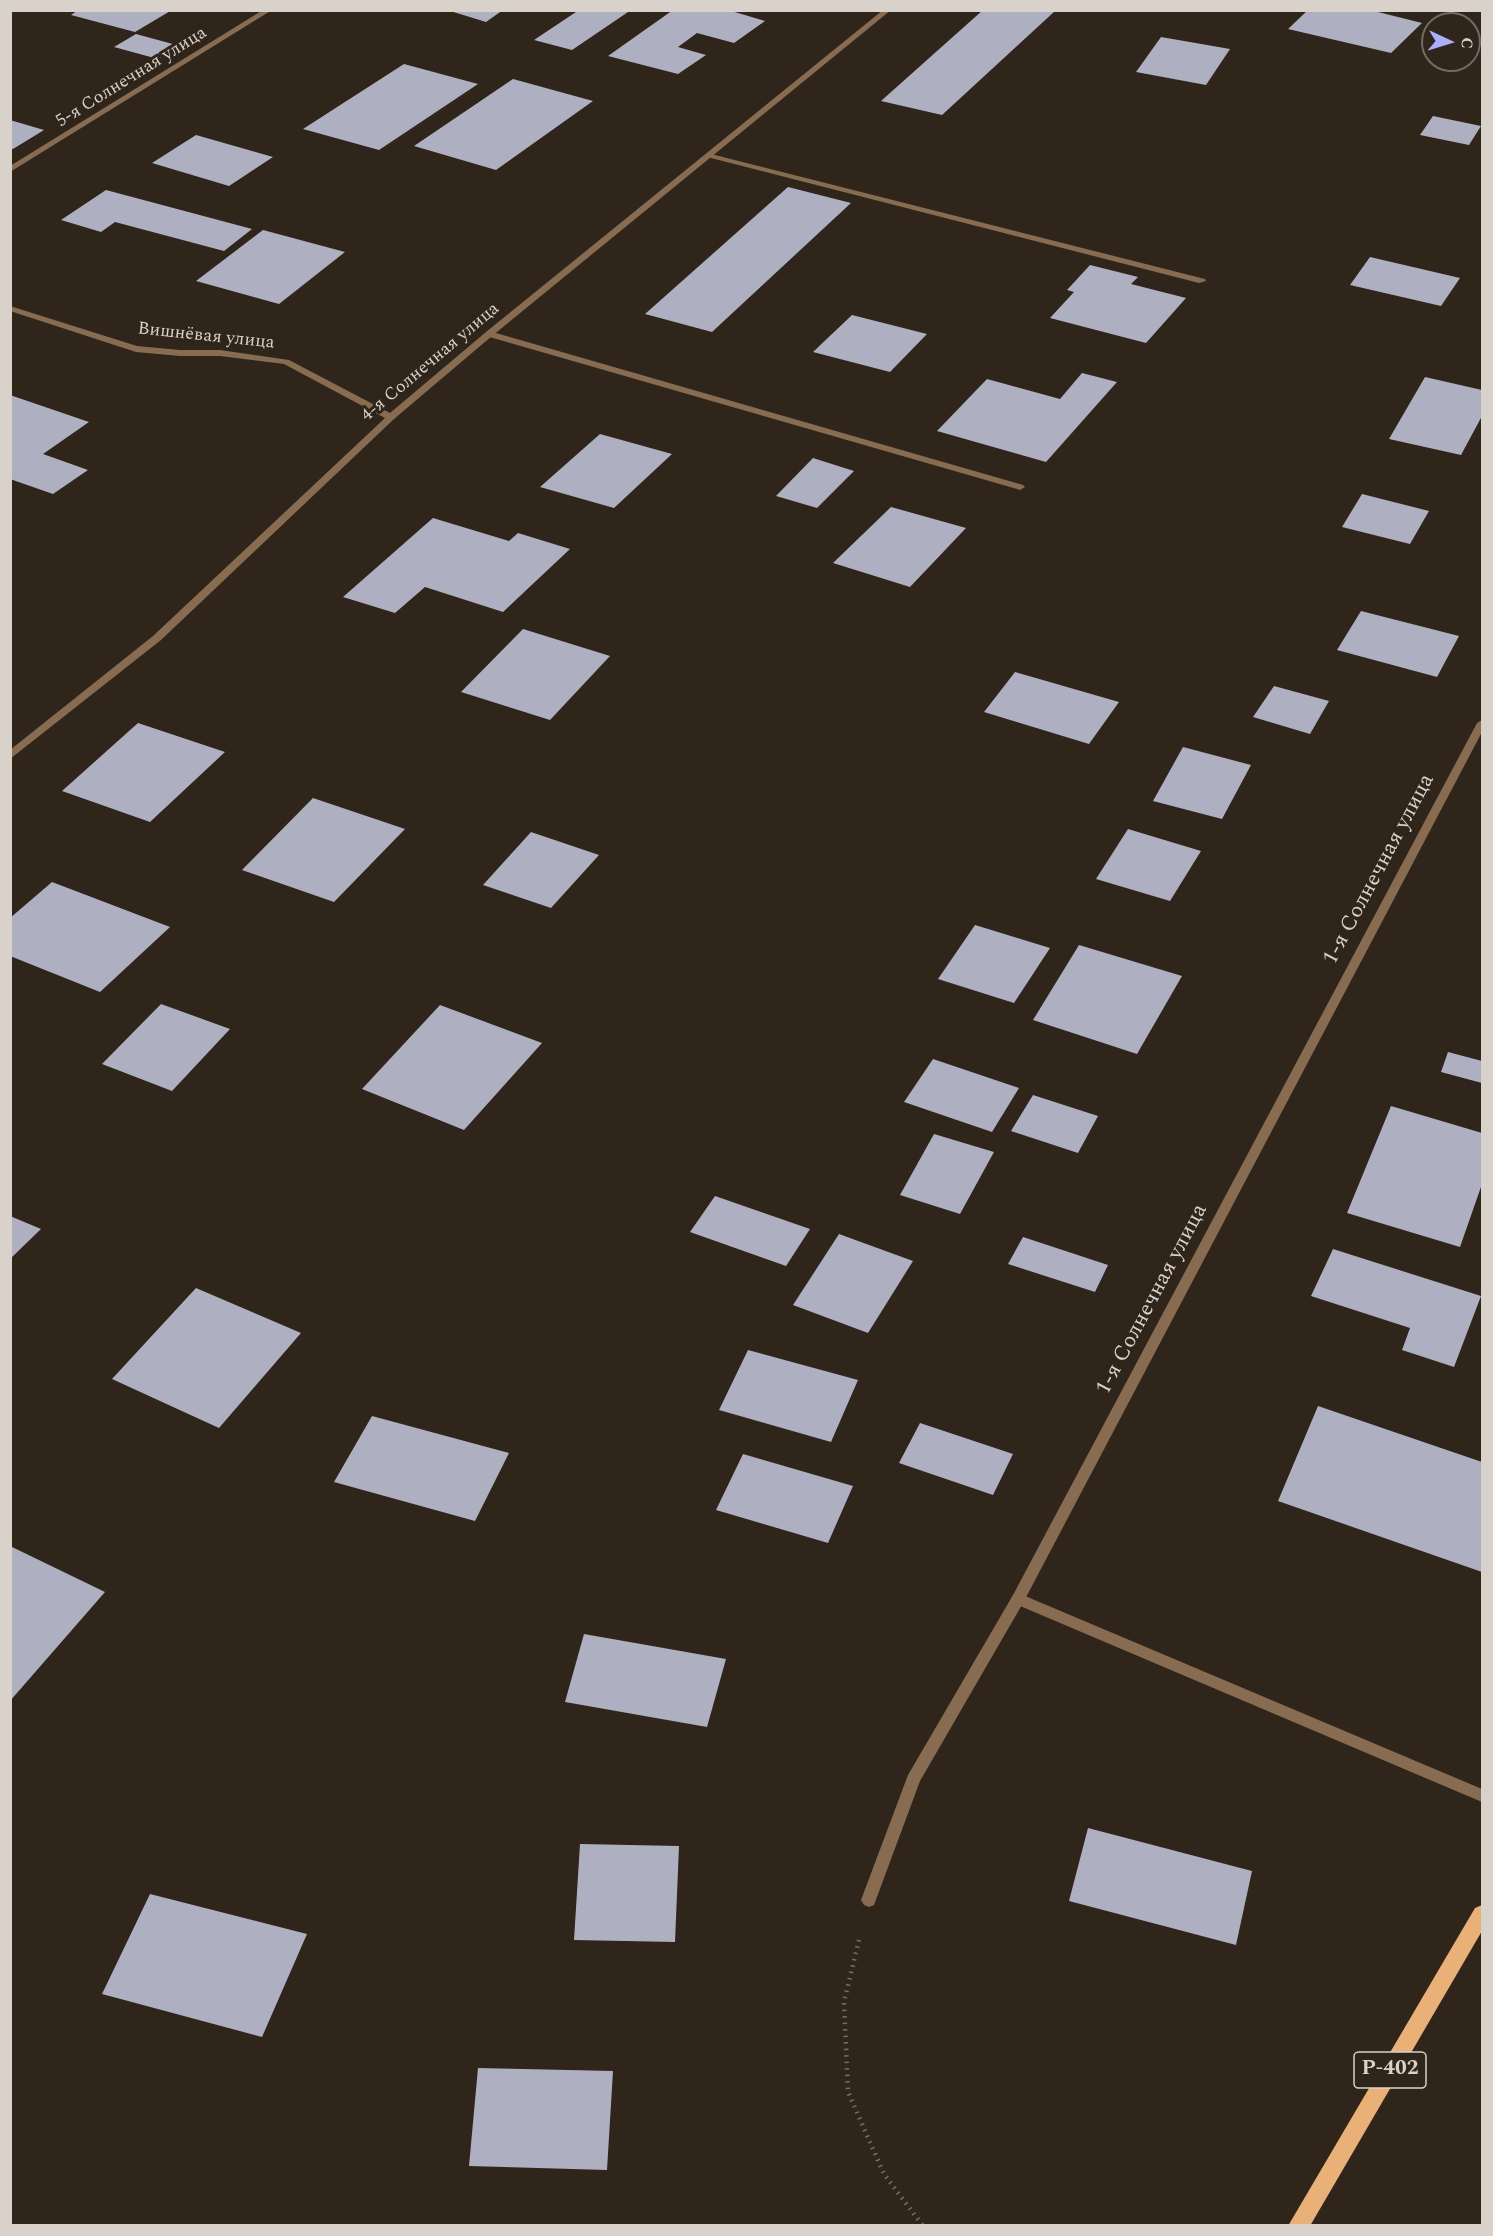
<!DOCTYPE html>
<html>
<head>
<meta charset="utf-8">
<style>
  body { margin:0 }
  #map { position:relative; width:1493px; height:2236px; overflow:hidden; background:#2f251a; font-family:Spectral,serif }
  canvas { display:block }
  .frame { position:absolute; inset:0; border:12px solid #d9d2cb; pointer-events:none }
  .north { position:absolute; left:1421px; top:12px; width:60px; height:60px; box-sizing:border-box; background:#2f251a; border:2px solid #736a61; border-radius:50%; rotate:94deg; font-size:16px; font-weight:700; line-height:24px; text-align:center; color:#d9d2cb }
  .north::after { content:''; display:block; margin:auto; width:21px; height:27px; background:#aaaffb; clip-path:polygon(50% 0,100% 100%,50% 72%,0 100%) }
</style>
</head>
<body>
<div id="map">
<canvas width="1493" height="2236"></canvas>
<div class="frame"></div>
<div class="north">С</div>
</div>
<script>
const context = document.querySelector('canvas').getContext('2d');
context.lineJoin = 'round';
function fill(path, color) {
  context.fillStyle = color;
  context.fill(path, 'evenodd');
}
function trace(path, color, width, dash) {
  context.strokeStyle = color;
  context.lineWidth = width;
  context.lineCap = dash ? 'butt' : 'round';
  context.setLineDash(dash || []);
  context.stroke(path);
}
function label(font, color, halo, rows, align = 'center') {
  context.font = font + ' Spectral,serif';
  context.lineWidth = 6;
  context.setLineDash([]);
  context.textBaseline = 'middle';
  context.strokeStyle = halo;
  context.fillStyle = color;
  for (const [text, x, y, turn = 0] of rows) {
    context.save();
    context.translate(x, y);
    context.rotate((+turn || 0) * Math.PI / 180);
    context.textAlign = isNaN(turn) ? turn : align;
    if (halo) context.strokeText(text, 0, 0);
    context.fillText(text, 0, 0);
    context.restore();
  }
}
const building = new Path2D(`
  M78,10H172L135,32L71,15Z
  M447,10H503L486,22Z
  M579,10H631L572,50L534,40Z
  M673,10H728L765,21L734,43L697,33L678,47L706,55L678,74L608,56Z
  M983,10L1055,11L942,115L881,101Z
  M1308,10H1370L1422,23L1391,53L1288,29Z
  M136,34L180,46L158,59L114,47Z
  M1161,37L1230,49L1206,85L1136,72Z
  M404,64L478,84L379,150L303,129Z
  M513,79L593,101L496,170L414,146Z
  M1433,116L1481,126L1469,145L1420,135Z
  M10,120L44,130L13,149L10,148Z
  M196,135L273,157L229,186L152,163Z
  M788,187L851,203L712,332L645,314Z
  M106,190L252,229L224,251L115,222L101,232L61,220Z
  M263,230L345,252L279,304L196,281Z
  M1370,257L1460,278L1441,306L1350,285Z
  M1090,265L1138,277L1131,284L1186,298L1146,343L1050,318L1074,292L1067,290Z
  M852,315L927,334L890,372L813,352Z
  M1082,373L1117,382L1046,462L937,431L987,379L1060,399Z
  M1425,377L1482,390V416L1461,455L1389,439Z
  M10,395L89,422L43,454L88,470L53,494L10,479Z
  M600,434L672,454L614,508L540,487Z
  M813,458L854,471L817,508L776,496Z
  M1362,494L1429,511L1410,544L1342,527Z
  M891,507L966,528L910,587L833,563Z
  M433,518L509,541L518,533L570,549L503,612L425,587L395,613L343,597Z
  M1361,611L1459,636L1437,677L1337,650Z
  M523,629L610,656L550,720L461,692Z
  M1015,672L1119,702L1089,744L984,712Z
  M1274,686L1329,701L1310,734L1253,717Z
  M138,723L225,752L150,822L62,791Z
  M1183,747L1251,765L1222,819L1153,801Z
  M313,798L405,829L334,902L242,870Z
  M1128,829L1201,851L1170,901L1096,879Z
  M531,832L599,855L551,908L483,885Z
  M52,882L170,927L100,992L10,956V918Z
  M975,925L1050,948L1014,1003L938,979Z
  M1079,945L1182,976L1137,1054L1033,1020Z
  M161,1004L230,1029L172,1091L102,1064Z
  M440,1005L542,1043L464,1130L362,1089Z
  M1448,1052L1482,1061V1083L1441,1072Z
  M933,1059L1019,1088L992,1132L904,1102Z
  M1033,1095L1098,1116L1078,1153L1011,1131Z
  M1391,1106L1482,1133V1184L1460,1247L1347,1213Z
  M934,1134L994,1152L960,1214L900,1195Z
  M715,1196L810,1229L786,1266L690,1232Z
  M10,1216L41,1229L10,1259Z
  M839,1234L913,1261L868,1333L793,1305Z
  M1023,1237L1108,1265L1095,1292L1008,1264Z
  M1333,1249L1481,1296L1454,1367L1402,1350L1410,1328L1311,1296Z
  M196,1288L301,1333L219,1428L112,1379Z
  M748,1350L858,1380L831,1442L719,1410Z
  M1318,1406L1482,1462V1572L1278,1501Z
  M372,1416L509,1453L475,1521L334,1482Z
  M920,1423L1013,1454L993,1495L899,1463Z
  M743,1454L853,1486L828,1543L716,1510Z
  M10,1546L105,1592L10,1701Z
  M584,1634L726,1659L707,1727L565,1702Z
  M1088,1828L1252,1871L1236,1945L1069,1901Z
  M580,1844L679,1846L675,1942L574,1940Z
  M150,1894L307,1934L262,2037L102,1994Z
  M478,2068L613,2071L607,2170L469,2166Z`);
const path = new Path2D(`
  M859,1940L844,2002L848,2092L884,2174L923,2226`);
const service = new Path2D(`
  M707,153L1205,279L1206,281L1199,283L707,157Z
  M489,331L1023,485L1025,487L1020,490L1017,489L486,336V332Z
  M1018,1593L1482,1789V1802L1013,1603L1011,1599L1013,1595Z`);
const minor = new Path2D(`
  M263,10H272L10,172V166Z
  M883,10H891L492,336L394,419L161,640L10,759V750L153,636L385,418L284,364L220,356H180L136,352L10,311V306L137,346L180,350H220L289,360L390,413L486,332Z
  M1482,720V732L1023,1603L920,1781L874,1905L869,1907L864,1905L861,1900L908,1775L1013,1595L1477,723Z`);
const primary = new Path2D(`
  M1482,1905V1931L1310,2226H1288L1475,1908Z`);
const farStreetnames = [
  ["5-я Солнечная улица",132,78,-32],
  ["Вишнёвая улица",206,337,6],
  ["4-я Солнечная улица",431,363,-40]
];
const shields = [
  [1390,2070,72]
];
const shieldNames = [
  ["Р-402",1390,2070]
];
const streetNames = [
  ["1-я Солнечная улица",1380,870,-62],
  ["1-я Солнечная улица",1153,1300,-62]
];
fill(building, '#aeb0c2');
trace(path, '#776e65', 4.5, [1.5, 5]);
fill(service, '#876c51');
fill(minor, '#876c51');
fill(primary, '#e9b177');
label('18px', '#d9d2cb', '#2f251a', farStreetnames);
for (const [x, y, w] of shields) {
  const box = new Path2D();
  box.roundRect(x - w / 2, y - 18, w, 36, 4.5);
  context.fillStyle = '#2f251a';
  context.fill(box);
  trace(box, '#d9d2cb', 1.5);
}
label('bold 21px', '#d9d2cb', null, shieldNames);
label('22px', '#d9d2cb', '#2f251a', streetNames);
</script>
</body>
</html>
